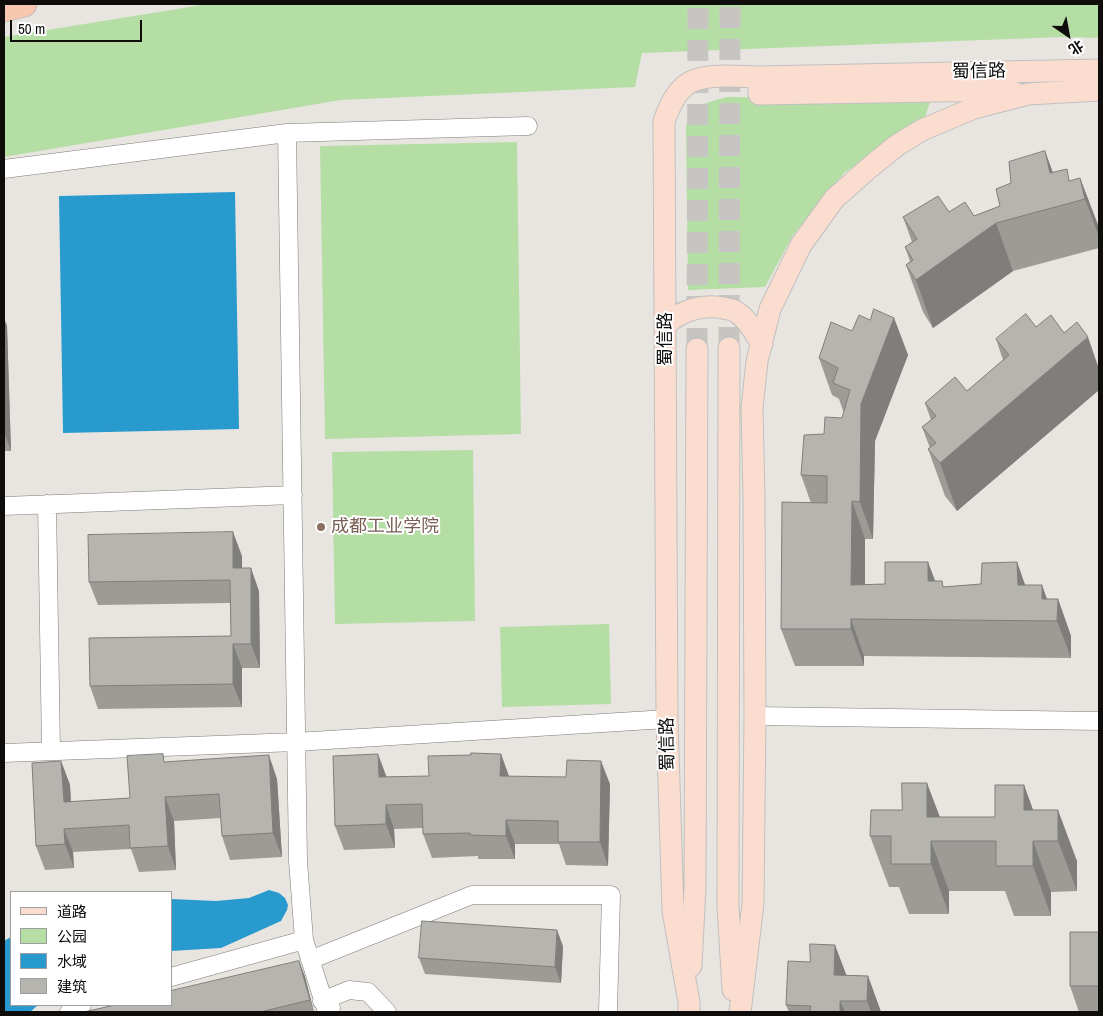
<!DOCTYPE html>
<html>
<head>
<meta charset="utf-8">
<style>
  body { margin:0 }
  #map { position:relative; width:1103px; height:1016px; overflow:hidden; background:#e8e5e1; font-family:"Archivo Narrow","Noto Sans SC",sans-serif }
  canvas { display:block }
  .frame { position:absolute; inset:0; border:5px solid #0e0d0c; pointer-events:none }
  .legend { position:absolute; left:10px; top:891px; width:162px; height:115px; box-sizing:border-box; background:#fff; border:1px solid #9f9e9e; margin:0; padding:6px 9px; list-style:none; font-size:15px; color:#0e0d0c }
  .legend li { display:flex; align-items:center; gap:10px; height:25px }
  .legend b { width:25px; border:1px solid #9f9e9e }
  .north { position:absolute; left:1043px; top:10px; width:50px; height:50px; -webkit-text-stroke:4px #fff; paint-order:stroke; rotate:147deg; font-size:14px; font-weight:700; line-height:20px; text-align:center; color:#0e0d0c }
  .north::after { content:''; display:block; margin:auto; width:18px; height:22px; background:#0e0d0c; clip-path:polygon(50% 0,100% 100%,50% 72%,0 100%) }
  .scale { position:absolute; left:10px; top:20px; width:132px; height:22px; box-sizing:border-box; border:2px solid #0e0d0c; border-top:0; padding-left:6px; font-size:15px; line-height:18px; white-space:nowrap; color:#0e0d0c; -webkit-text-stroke:4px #fff; paint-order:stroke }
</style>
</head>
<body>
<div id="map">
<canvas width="1103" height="1016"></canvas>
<div class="frame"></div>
<ul class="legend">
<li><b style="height:6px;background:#fbddcf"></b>道路</li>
<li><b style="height:14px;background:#b5dea5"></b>公园</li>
<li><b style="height:14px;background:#299ace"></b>水域</li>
<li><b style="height:14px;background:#b6b4af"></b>建筑</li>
</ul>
<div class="north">北</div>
<div class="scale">50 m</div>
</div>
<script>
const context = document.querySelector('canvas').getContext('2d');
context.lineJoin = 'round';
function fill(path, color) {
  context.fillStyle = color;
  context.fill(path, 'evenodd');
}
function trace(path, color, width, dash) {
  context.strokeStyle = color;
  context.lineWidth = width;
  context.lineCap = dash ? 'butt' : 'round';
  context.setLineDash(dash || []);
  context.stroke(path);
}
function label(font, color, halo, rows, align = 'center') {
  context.font = font + ' "Archivo Narrow","Noto Sans SC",sans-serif';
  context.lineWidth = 4;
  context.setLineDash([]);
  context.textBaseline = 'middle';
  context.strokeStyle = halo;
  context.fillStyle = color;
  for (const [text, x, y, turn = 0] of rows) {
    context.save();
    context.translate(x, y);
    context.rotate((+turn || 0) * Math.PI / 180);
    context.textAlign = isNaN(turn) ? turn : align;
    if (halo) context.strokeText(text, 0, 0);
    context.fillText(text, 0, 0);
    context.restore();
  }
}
const green = new Path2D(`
  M208,4H1099V38L1063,37L642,53L635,87L341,100L4,157V37Z
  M726,97L931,99L925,117L844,173L793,235L765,287L688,290L686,128L690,108Z
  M517,142L521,434L325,439L320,146Z
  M473,450L475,621L335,624L332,452Z
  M609,624L611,704L502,707L500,627Z`);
const water = new Path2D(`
  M235,192L239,429L63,433L59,196Z
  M269,890L279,893L285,898L288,905L287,910L281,921L221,948L171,951V899L216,901L249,898Z
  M11,937V1005H38L30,1012H4V941Z`);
const majorTunnel = new Path2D(`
  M729,348L730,4
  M697,349L698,4`);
const minor = new Path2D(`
  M287,133L298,861L304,940L327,1012
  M4,169L287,133L528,126
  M47,504L51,751
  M4,506L293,495
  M755,716L1099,721
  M4,753L296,742L667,719
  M310,960L472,895H611L608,1012
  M171,977L304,940
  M331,1008L322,1001L349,990L368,992L387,1012
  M69,1012L82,1005`);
const major = new Path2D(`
  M759,77V94L993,90L1015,93
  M666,325C680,310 704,304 723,308C727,309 732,309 735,311C747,318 754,332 762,344
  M729,348L728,906L733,990
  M691,966L695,888L697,349
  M689,1012V1002L673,911L667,719L664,121C669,108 675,93 686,85C703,72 738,77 759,77L1099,70
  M740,1012L753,904L755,716L754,498L752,408L757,361L770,309L801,245L834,199L869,168L896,146L922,130L974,108L1028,94L1099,90`);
const highway = new Path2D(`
  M4,9L24,4`);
const wall = new Path2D(`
  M1045,151L1053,173L1071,181L1080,178L1098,225L1099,232V248L1013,271L933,328L923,312L906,265L910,261L905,247L912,242L903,217L949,212L974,216L1000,206L1011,183Z
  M4,318L7,326L11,451H4Z
  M894,318L908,355L875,441L873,539H865V585L935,581L945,587L981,584L1017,562L1025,585L1047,599H1058L1071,636V658L864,656V666H795L781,629L811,503L801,475L824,434L842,418L844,413L839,399L832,395L819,358L852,331L870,320Z
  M1036,327L1064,333L1099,369V390L957,511L945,496L928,449L930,448L922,427L931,420L925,403L967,391L1003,360L996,339Z
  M242,556V568L259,591L260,668H242V707L98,709L90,686L231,636L230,603L98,605L89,582Z
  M501,754L509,776L610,784L608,866L566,865L559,844H515V859H478V856L432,858L423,834V828L394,829L395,848L344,850L335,826L429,776Z
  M61,761L70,785L71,802L130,798L166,762L277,779L282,857L230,860L222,836L221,818L174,821L176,870L139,872L131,849L73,852L74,868L45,870L36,846Z
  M1024,785L1033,810L1077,861V891L1051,892V916H1014L1005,891H949V914H909L899,887H889L870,836L940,817H995Z
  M1099,932V1012H1079L1070,986Z
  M563,946L561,983L425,974L419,958Z
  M299,961L305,977L314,1012H84Z
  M846,975L868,976L881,1012H789L786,1005Z`);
const shadedWall = new Path2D(`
  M1045,151L1062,198L1050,173Z
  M1080,178L1098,225L1099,232V237L1085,199Z
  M996,223L1013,271L933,328L916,280Z
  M4,318L7,326L11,451L5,435L4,403Z
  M894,318L908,355L875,441L873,539L860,502L861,404Z
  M1088,337L1099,369V390L957,511L940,463Z
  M852,501L865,539V619L851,585Z
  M233,532L242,556V592L233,568Z
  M928,562L942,599L928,581Z
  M1017,562L1030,599L1018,585Z
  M251,568L259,591L260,668L251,644Z
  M1042,585L1055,621L1042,599Z
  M1058,599L1071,636V658L1057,621Z
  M851,619L864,656V666L851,629Z
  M233,644L242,668V707L233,684Z
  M378,754L387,778L379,777Z
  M501,754L509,777L500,776Z
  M269,755L277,779L282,857L273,833Z
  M61,761L70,785L72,826L64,802Z
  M601,761L610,784L608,866L600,842Z
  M927,783L946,833L927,817Z
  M1024,785L1042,835L1024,810Z
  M165,797L174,821L176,870L168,846Z
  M386,805L394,829L395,848L386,824Z
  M1058,810L1077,861V891L1058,841Z
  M506,820L515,844V859L506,836Z
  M64,829L73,852L74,868L65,844Z
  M931,841L949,891V914L931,864Z
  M1033,841L1051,892V916L1033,866Z
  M557,930L563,946L561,983L555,967Z
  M835,945L854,995L834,975Z
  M299,961L305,977L314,1012L310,1000Z
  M868,976L881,1012H871L867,1001Z
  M840,1001L845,1012H840Z`);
const building = new Path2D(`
  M1045,151L1050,173L1067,169L1069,181L1080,178L1085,199L996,223L916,280L906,265L913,260L905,247L917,239L903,217L938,196L949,212L965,202L974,216L1000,206L996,189L1011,183L1009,162Z
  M874,309L894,318L861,404L860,502L852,501L851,585L885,584V562H928V581H942L943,587L981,584L982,563L1017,562L1018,585H1042V599H1058L1057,621L851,619V629H781L782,502L827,503V476L801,475L804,435L824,434L825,417L842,418L850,390L833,383L838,368L819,358L831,322L852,331L859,315L870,320Z
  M1026,314L1036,327L1051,315L1064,333L1077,322L1088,337L940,463L928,449L936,443L922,427L936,416L925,403L955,377L967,391L1009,355L996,339Z
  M4,403L5,435H4Z
  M233,532V568H251V644H233V684L90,686L89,638L231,636L230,580L89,582L88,535Z
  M471,753L501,754L500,776L566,777L567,760L601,761L600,842H558V821L506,820V836L470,835V833L423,834L422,804L386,805V824L335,826L333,756L378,754L379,777L429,776L428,756L471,755Z
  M163,754L164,762L269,755L273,833L222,836L219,794L165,797L168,846L130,848L129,825L64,829L65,844L36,846L32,763L61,761L64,802L130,798L127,756Z
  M902,783H927V817H995V785H1024V810H1058V841H1033V866H996V841H931V864H891V836H870L871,810H902Z
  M1099,914V1012V986H1070V932H1099Z
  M422,921L557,930L555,967L419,958Z
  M810,944L835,945L834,975L868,976L867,1001H840V1012H810L811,1006L786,1005L788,961L810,962Z
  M299,961L310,1000L260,1012H84L115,1005H171V991Z`);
const markers = [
  [321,527,5,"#8d6e63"]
];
const streetNames = [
  ["蜀信路",979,72,-1],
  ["蜀信路",666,339,-90],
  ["蜀信路",668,744,-91]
];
const educationNames = [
  ["成都工业学院",331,527]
];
fill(green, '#b5dea5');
fill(water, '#299ace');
trace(majorTunnel, '#c7c5c1', 21, [21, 11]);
trace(minor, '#7d7b77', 19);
trace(major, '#c0c0c0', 23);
trace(highway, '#c0c0c0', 27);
trace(minor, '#fff', 18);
trace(major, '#fbddcf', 21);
trace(highway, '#f8c7af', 25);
fill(wall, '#9d9b96');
fill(shadedWall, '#7f7e7a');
fill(building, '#b6b4af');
trace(building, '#7f7e7a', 1);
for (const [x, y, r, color] of markers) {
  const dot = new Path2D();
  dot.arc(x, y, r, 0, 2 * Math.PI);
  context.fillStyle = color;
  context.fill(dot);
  trace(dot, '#fff', 2);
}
label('18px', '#0e0d0c', '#fff', streetNames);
label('18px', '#785e54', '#fff', educationNames, 'left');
</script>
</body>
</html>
